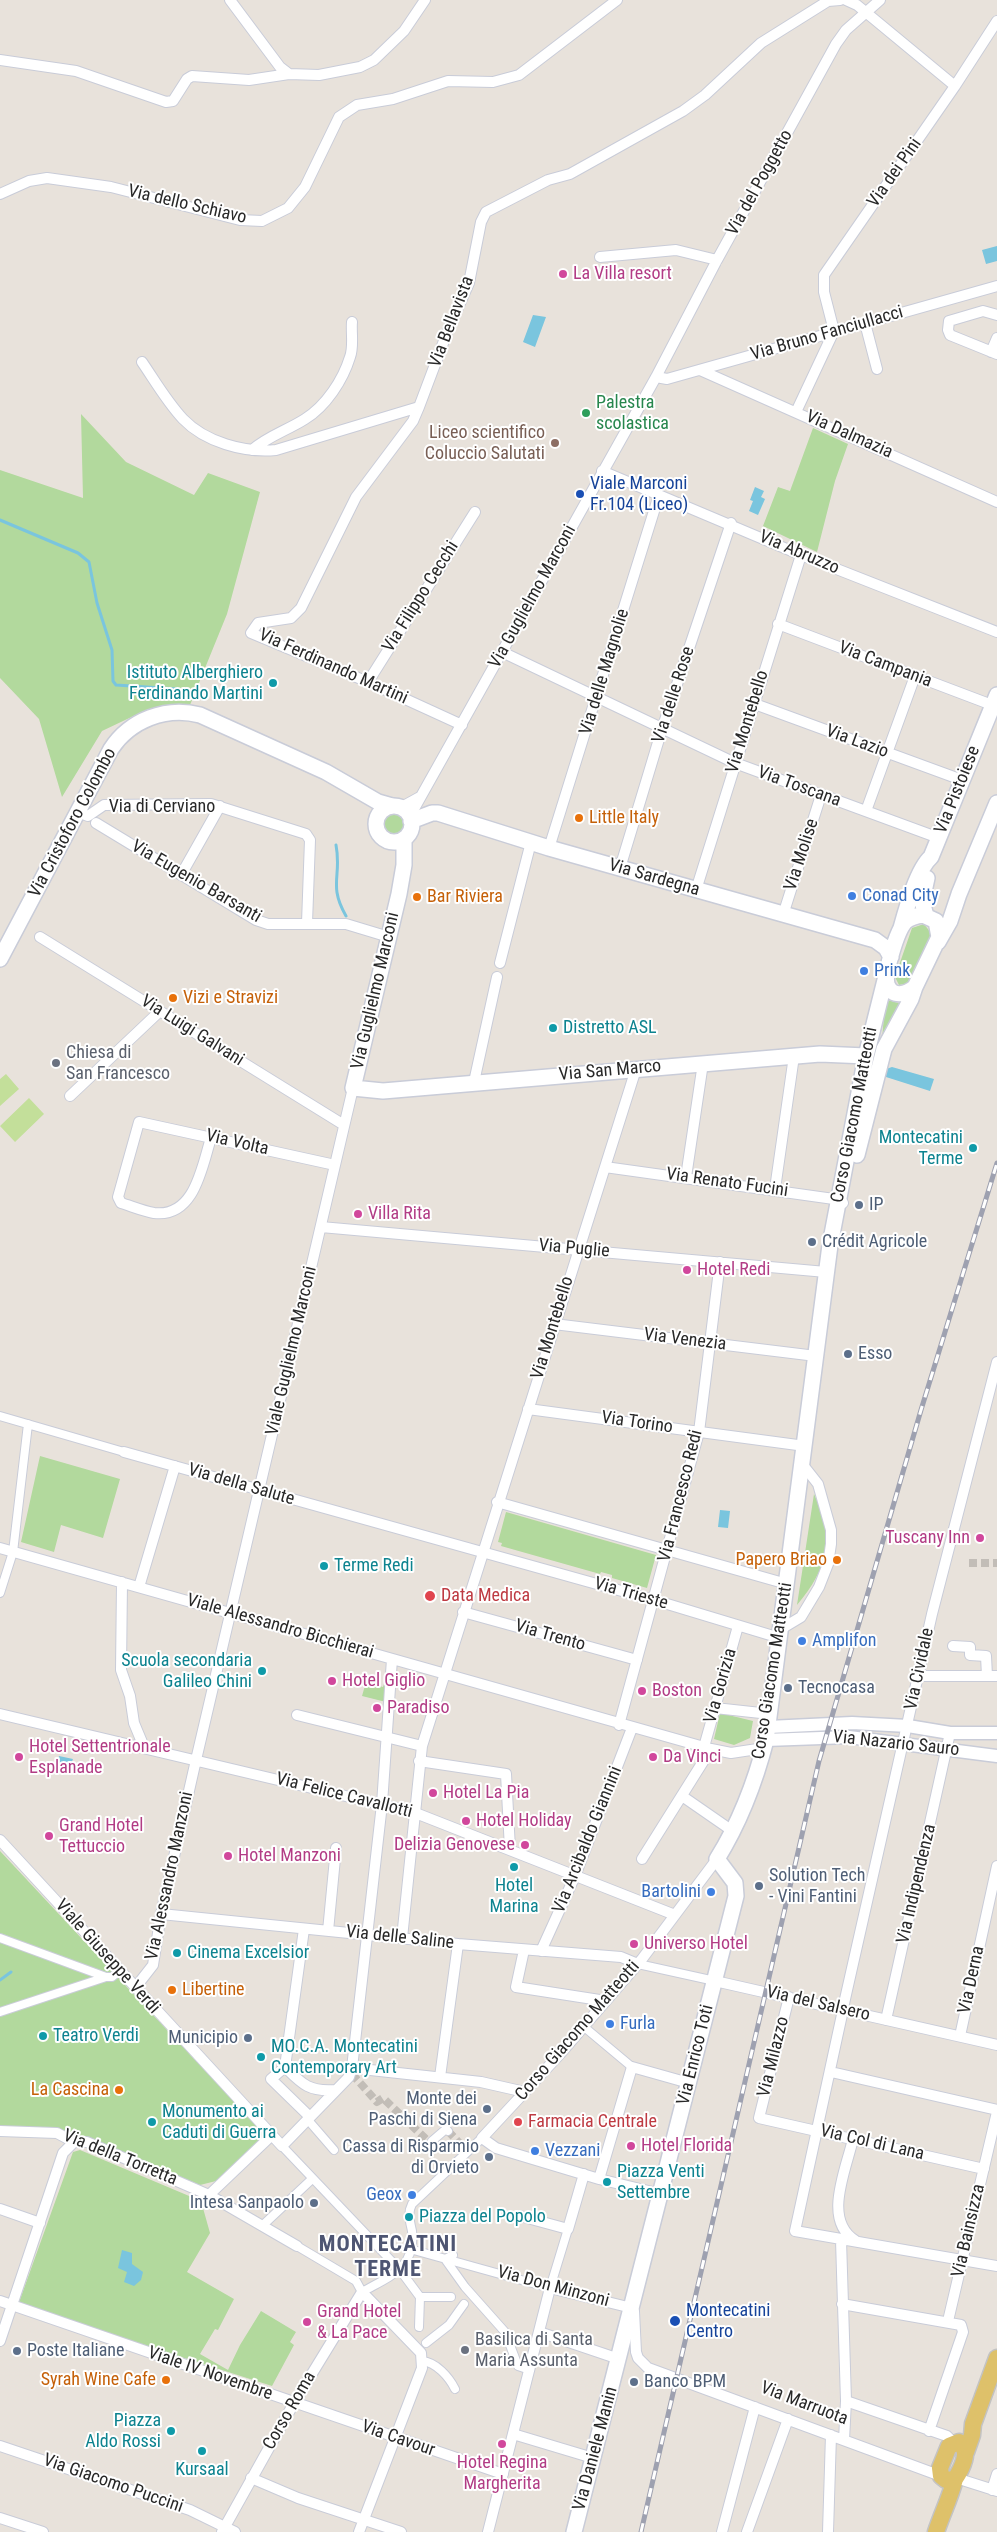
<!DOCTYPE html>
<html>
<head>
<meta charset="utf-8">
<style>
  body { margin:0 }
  canvas { display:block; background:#e8e2db }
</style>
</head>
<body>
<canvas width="997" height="2532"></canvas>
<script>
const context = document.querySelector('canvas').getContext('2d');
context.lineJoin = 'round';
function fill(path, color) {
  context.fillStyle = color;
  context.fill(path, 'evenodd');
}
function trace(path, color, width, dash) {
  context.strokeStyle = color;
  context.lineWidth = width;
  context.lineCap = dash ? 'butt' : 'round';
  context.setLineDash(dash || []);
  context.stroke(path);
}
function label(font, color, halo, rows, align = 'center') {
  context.font = font + ' "Roboto Condensed",sans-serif';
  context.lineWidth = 4;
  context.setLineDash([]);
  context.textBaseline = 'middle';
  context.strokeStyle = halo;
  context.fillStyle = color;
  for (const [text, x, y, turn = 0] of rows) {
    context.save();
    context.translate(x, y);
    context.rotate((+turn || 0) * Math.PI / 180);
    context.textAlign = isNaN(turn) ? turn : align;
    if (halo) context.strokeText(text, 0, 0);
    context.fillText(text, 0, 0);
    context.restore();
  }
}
const green = new Path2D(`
  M81,414L126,462L194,495L208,473L260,492L227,614L190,705L142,712L102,731L62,797L39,719L0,678V470L83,498Z
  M813,428L848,444L835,481L817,552L763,526L778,487L790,491Z
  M383 824a11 11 0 1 1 22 0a11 11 0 1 1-22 0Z
  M924,924L931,933V938L909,983L899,985L895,977L912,928Z
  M888,1000L902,1004L882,1040L885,1002Z
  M40,1456L120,1479L103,1538L61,1525L54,1552L21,1542Z
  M814,1494C835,1538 829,1567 797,1605Z
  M506,1512L656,1555L647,1588L612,1578V1575L601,1572L600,1574L501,1546L502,1543L498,1542Z
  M389,1669L386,1702L362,1696L366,1682L383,1687Z
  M720,1713L753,1721L750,1738L734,1745L714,1739Z
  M0,1851L266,2136L216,2181L200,2185L92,2140L56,2128L0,2127Z
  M80,2150L201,2201L210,2233L187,2272L234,2299L218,2330L215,2329L200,2354L228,2370L240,2345L261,2311L296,2332L290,2342L294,2345L272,2386L18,2305L73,2152Z`);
const pitch = new Path2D(`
  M6,1074L19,1089L0,1106V1079Z
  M29,1098L44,1114L15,1142L0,1126Z`);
const water = new Path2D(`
  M997,246V261L986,264L982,250Z
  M533,315L546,317L535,347L523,342Z
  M755,487L764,491L761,497L765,499L758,515L749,511L753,501L750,500Z
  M892,1067L934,1079L930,1091L886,1077L884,1074L886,1069Z
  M720,1510L730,1511L728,1528L718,1527Z
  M59,1756L73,1759L68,1772L61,1774C56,1768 57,1763 59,1756Z
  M122,2250L132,2253V2264L143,2272L141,2280L134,2286L124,2282L127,2272L118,2268Z`);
const stream = new Path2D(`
  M0,520L78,553L89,562L97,603L112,650L113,681L116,685L177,689L204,699
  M336,845C342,876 328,885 346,916
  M0,1980L11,1972`);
const pedestrianTunnel = new Path2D(`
  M969,1563H997
  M352,2074L377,2102L383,2098L430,2143L432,2141
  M448,2131L463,2147`);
const pedestrian = new Path2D(`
  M0,1416L124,1452
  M0,1593L13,1552L28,1424
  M0,1938L106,1977H112L119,1971
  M638,1964L715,1981
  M0,2012L106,1977
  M583,2026L632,2067
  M308,2120L334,2150
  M432,2141L446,2129L448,2131
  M282,2146L400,2270L420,2297
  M262,2226L312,2179
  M297,2246L356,2281L362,2292C388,2277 416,2269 412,2231C410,2221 407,2214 412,2204L482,2138
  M410,2249L550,2288L568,2229
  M453,2255L445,2259L465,2287L505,2332L518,2366L530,2370
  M419,2327L420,2297H451
  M426,2343L449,2325L464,2304
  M422,2361C436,2362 449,2377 455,2389`);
const minor = new Path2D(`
  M230,0L280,67L289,74
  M846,0L857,5L955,86
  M0,60L76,71L166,102L173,101L187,79L192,76L249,80L289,74L319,75L360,67L374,60L404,31L425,0
  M0,194L29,181L47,178L111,187L240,220L262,221L288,208L305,187L339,117L357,105L393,99L448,81L493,82L519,75L617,0
  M600,257L676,250L717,260
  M997,315L983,311L949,321L948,330L950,335L997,354
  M865,323L877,369
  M991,352L997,338
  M142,362C155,381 167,402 183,419C205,442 244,453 276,450L419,407L448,330L469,283L481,222L486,212L548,180L570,174L683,111L705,95L761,43L828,1L840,0
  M700,370L997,502
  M656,377L667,379L997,286
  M419,407L413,421L356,497L301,608L291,618L258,623L251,633L368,682L462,725
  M796,412L834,331L824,292V275L955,86L997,21
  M252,450C268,436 288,430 305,419C326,406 343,380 350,357C354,347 351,333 352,322
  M602,471L801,555L997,632
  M778,624L992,705
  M502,652L735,763L939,838
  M368,682L475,512
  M752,703L962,780
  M400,808L420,797
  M866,811L915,676
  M78,812L88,816L104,805L211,804L306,834L310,840L307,923
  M410,816L656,377L717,260L836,44L846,30L880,0
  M96,823L256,920L268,924H346L389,937
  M549,848L659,495
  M620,868L662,729L731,523
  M181,875L220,806
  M696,890L801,555
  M783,915L821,795
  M40,937L344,1125
  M500,963L531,842
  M474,1082L497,977
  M70,1096L160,1011
  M211,1138C202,1166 195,1218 154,1213C143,1211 131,1206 121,1203L118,1197L139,1122L335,1165
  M605,1167L841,1200L843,1203
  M686,1177L703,1063
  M775,1189L794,1056
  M321,1227L826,1272
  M554,1324L816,1356
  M528,1409L805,1446
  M124,1452L654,1600L780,1638
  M497,1502L787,1584
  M0,1548L711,1749L731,1753L764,1748
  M122,1582L121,1670L130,1696L134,1723L144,1747
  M139,1587L175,1466
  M463,1612L637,1660
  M781,1629L801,1617L819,1587L828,1564L831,1544V1530L818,1484L803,1465
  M953,1646L970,1647V1655L986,1656L987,1676
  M918,1676H997
  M715,1708L770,1714
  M0,1714L413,1812L675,1915
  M297,1715L422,1746
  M619,1725L699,1432L720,1262
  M704,1747L738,1626
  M419,1761L506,1774L510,1849
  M682,1796L734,1832
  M0,1840L282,2146L349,2077L352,2068L481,2082L525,2092
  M642,1859L711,1749
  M161,1914L458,1944L621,1957L638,1964
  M328,1931L336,1848
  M402,1938L422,1746L636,1069
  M524,1950L516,1987L606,2001
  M541,1951L575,1876L632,1728
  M715,1981L997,2045
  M135,1988L153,1965L161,1914L196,1760L353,1088
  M789,1997L759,2118L984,2169
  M843,2008L932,1614L997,1362
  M843,2010L795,2231L997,2266
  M886,2020L950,1733
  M960,2036L997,1866
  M285,2067L304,1929
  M352,2068L382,1804L392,1659
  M831,2072L997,2110
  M440,2077L458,1944
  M310,2117L271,2079L285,2067C302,2084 309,2092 335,2090
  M0,2131L57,2133L74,2142H87L209,2195L297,2246
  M853,2139C846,2170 822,2221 856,2241
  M599,2179L632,2067L689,2083
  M661,2194L599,2179L496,2148L482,2138L560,2054L642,1959L717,1859
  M209,2195L272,2135
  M0,2209L40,2223
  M520,2216L568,2229L584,2174
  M841,2240L846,2401L844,2440
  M0,2301L503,2474
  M842,2304L961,2325L963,2332L929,2431
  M634,2311L636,2352L638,2358L648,2368L941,2476
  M948,2321L997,2112
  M539,2332L619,2359
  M0,2341L63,2153L74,2142
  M846,2401L947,2436L954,2443
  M513,2434L593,2458
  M0,2446L190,2510L235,2532
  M251,2478L298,2498L401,2532
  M956,2478L997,2491
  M992,2490L997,2474
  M0,2518L43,2532
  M222,2532L294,2403L362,2292L421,2353L422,2368L359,2532
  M488,2532L550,2288L632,2308
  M722,2532L755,2407
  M747,2532L788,2419
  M828,2532L831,2435`);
const tertiary = new Path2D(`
  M768,1727L852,1723L908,1726L950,1733H997
  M766,1740L849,1737L997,1756`);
const secondary = new Path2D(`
  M376 824a18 18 0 1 1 36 0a18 18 0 1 1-36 0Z
  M411,821L432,813H438L549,848L875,940L886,948L891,957
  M404,839V865L399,894L353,1088L383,1091L820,1054L866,1056
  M923,915L936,921L939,937L915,987C907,994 892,999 887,984C884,973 897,931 905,922C910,917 916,916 923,915Z
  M926,916L922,901L927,878
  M901,928C906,910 917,869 931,857L997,695
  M938,942L950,921L959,894L997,803
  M0,959L111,749C130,720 166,706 200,715L326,772L378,802L392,806
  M857,1155L884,1049L911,999L915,987
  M574,2532L736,1896L735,1883L717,1859C740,1822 755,1783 766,1740L830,1245L866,1056L887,972`);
const primary = new Path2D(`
  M959,2442C972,2450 961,2470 955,2479L946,2480L941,2476L940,2468L949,2446Z
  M966,2452L972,2435L973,2424L997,2358
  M936,2532C942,2514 950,2498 955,2479`);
const rail = new Path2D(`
  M641,2532L819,1761L921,1410L997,1163`);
const markers = [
  [563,274,5,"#d1479c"],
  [586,413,5,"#2e9e5b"],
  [555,443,5,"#8d6e63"],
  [580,494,5,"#1a4fb4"],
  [273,683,5,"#0f9aa8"],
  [579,818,5,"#e8710a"],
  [852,896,5,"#3f7fe0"],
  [417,897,5,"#e8710a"],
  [864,971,5,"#3f7fe0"],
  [173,998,5,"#e8710a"],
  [553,1028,5,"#0f9aa8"],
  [56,1063,5,"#6b7280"],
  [973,1148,5,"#0f9aa8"],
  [859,1205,5,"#5c6f8a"],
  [358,1214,5,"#d1479c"],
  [812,1242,5,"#5c6f8a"],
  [687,1270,5,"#d1479c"],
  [848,1354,5,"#5c6f8a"],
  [980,1538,5,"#d1479c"],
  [837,1560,5,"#e8710a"],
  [324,1566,5,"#0f9aa8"],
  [430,1596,6,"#e0444e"],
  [802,1641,5,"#3f7fe0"],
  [262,1671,5,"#0f9aa8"],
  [332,1681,5,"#d1479c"],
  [788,1688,5,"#5c6f8a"],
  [642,1691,5,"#d1479c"],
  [377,1708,5,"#d1479c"],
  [19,1757,5,"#d1479c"],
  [653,1757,5,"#d1479c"],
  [433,1793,5,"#d1479c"],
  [466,1821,5,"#d1479c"],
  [49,1836,5,"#d1479c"],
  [525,1845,5,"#d1479c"],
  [228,1856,5,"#d1479c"],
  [514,1867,5,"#0f9aa8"],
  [759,1886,5,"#5c6f8a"],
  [711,1892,5,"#3f7fe0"],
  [634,1944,5,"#d1479c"],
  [177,1953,5,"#0f9aa8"],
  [172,1990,5,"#e8710a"],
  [610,2024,5,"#3f7fe0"],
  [43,2036,5,"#0f9aa8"],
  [248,2038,5,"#5c6f8a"],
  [261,2057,5,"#0f9aa8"],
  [119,2090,5,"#e8710a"],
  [487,2109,5,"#5c6f8a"],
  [152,2122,5,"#0f9aa8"],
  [518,2122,5,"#e0444e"],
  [631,2146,5,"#d1479c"],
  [535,2151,5,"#3f7fe0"],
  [489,2157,5,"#5c6f8a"],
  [607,2182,5,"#0f9aa8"],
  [412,2195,5,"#3f7fe0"],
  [314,2203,5,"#5c6f8a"],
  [409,2217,5,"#0f9aa8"],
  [675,2321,6,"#1a4fb4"],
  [307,2322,5,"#d1479c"],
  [465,2350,5,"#6b7280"],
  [17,2351,5,"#5c6f8a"],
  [166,2380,5,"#e8710a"],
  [634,2382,5,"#5c6f8a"],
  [171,2431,5,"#0f9aa8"],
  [502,2444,5,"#d1479c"],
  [202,2451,5,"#0f9aa8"]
];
const streetNames = [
  ["Via dei Pini",895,173,-55],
  ["Via del Poggetto",760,183,-61],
  ["Via dello Schiavo",187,205,13],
  ["Via Bellavista",452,322,-69],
  ["Via Bruno Fanciullacci",827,334,-16],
  ["Via Dalmazia",849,435,24],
  ["Via Abruzzo",799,553,23],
  ["Via Filippo Cecchi",421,597,-58],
  ["Via Guglielmo Marconi",533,597,-61],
  ["Via Campania",885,665,21],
  ["Via Ferdinando Martini",333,667,24],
  ["Via delle Magnolie",605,672,-73],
  ["Via delle Rose",674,695,-72],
  ["Via Montebello",748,722,-73],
  ["Via Lazio",857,742,20],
  ["Via Toscana",799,787,20],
  ["Via Pistoiese",958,790,-68],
  ["Via di Cerviano",162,807],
  ["Via Cristoforo Colombo",73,823,-62],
  ["Via Molise",802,855,-72],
  ["Via Sardegna",654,878,16],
  ["Via Eugenio Barsanti",196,882,30],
  ["Via Guglielmo Marconi",376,991,-77],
  ["Via Luigi Galvani",192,1031,32],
  ["Via San Marco",610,1071,-5],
  ["Corso Giacomo Matteotti",855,1115,-79],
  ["Via Volta",237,1143,13],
  ["Via Renato Fucini",727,1183,8],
  ["Via Puglie",574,1249,5],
  ["Via Montebello",553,1328,-73],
  ["Via Venezia",685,1340,7],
  ["Viale Guglielmo Marconi",292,1351,-77],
  ["Via Torino",637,1423,8],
  ["Via della Salute",241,1485,16],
  ["Via Francesco Redi",681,1496,-76],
  ["Via Trieste",631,1594,16],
  ["Viale Alessandro Bicchierai",280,1627,16],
  ["Via Trento",550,1636,16],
  ["Via Cividale",920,1669,-78],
  ["Corso Giacomo Matteotti",773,1671,-81],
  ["Via Gorizia",721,1686,-74],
  ["Via Nazario Sauro",896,1744,6],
  ["Via Felice Cavallotti",344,1796,14],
  ["Via Arcibaldo Giannini",588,1840,-68],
  ["Via Alessandro Manzoni",170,1876,-78],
  ["Via Indipendenza",917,1884,-77],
  ["Via delle Saline",400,1938,6],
  ["Viale Giuseppe Verdi",107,1957,48],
  ["Via Derna",972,1980,-78],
  ["Via del Salsero",818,2004,13],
  ["Corso Giacomo Matteotti",578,2031,-49],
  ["Via Enrico Toti",696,2055,-76],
  ["Via Milazzo",774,2057,-76],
  ["Via Col di Lana",872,2143,13],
  ["Via della Torretta",120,2158,22],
  ["Via Bainsizza",969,2231,-77],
  ["Via Don Minzoni",553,2287,15],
  ["Viale IV Novembre",210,2374,19],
  ["Via Marruota",804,2404,21],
  ["Corso Roma",290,2411,-60],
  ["Via Cavour",398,2439,19],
  ["Via Daniele Manin",596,2449,-75],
  ["Via Giacomo Puccini",113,2484,19]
];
const hotelNames = [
  ["La Villa resort",573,274],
  ["Villa Rita",368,1214],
  ["Hotel Redi",697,1270],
  ["Tuscany Inn",970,1538,"right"],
  ["Hotel Giglio",342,1681],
  ["Boston",652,1691],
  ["Paradiso",387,1708],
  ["Hotel Settentrionale",29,1747],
  ["Esplanade",29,1768],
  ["Da Vinci",663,1757],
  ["Hotel La Pia",443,1793],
  ["Hotel Holiday",476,1821],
  ["Grand Hotel",59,1826],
  ["Tettuccio",59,1847],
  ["Delizia Genovese",515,1845,"right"],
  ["Hotel Manzoni",238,1856],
  ["Universo Hotel",644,1944],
  ["Hotel Florida",641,2146],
  ["Grand Hotel",317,2312],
  ["& La Pace",317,2333],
  ["Hotel Regina",502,2463,"center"],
  ["Margherita",502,2484,"center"]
];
const leisureNames = [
  ["Palestra",596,403],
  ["scolastica",596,424]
];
const educationNames = [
  ["Liceo scientifico",545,433],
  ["Coluccio Salutati",545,454]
];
const transitNames = [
  ["Viale Marconi",590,484],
  ["Fr.104 (Liceo)",590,505],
  ["Montecatini",686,2311],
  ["Centro",686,2332]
];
const cultureNames = [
  ["Istituto Alberghiero",263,673,"right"],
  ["Ferdinando Martini",263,694,"right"],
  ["Distretto ASL",563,1028],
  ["Montecatini",963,1138,"right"],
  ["Terme",963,1159,"right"],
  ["Terme Redi",334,1566],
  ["Scuola secondaria",252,1661,"right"],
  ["Galileo Chini",252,1682,"right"],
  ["Hotel",514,1886,"center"],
  ["Marina",514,1907,"center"],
  ["Cinema Excelsior",187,1953],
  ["Teatro Verdi",53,2036],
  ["MO.C.A. Montecatini",271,2047],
  ["Contemporary Art",271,2068],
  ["Monumento ai",162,2112],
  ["Caduti di Guerra",162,2133],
  ["Piazza Venti",617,2172],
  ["Settembre",617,2193],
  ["Piazza del Popolo",419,2217],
  ["Piazza",161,2421,"right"],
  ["Aldo Rossi",161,2442,"right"],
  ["Kursaal",202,2470,"center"]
];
const foodNames = [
  ["Little Italy",589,818],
  ["Bar Riviera",427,897],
  ["Vizi e Stravizi",183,998],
  ["Papero Briao",827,1560,"right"],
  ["Libertine",182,1990],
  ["La Cascina",109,2090,"right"],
  ["Syrah Wine Cafe",156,2380,"right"]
];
const shopNames = [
  ["Conad City",862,896],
  ["Prink",874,971],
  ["Amplifon",812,1641],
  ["Bartolini",701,1892,"right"],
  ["Furla",620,2024],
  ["Vezzani",545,2151],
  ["Geox",402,2195,"right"]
];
const worshipNames = [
  ["Chiesa di",66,1053],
  ["San Francesco",66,1074],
  ["Basilica di Santa",475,2340],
  ["Maria Assunta",475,2361]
];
const serviceNames = [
  ["IP",869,1205],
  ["Crédit Agricole",822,1242],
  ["Esso",858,1354],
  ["Tecnocasa",798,1688],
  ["Solution Tech",769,1876],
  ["- Vini Fantini",769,1897],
  ["Municipio",238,2038,"right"],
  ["Monte dei",477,2099,"right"],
  ["Paschi di Siena",477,2120,"right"],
  ["Cassa di Risparmio",479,2147,"right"],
  ["di Orvieto",479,2168,"right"],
  ["Intesa Sanpaolo",304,2203,"right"],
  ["Poste Italiane",27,2351],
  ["Banco BPM",644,2382]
];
const healthNames = [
  ["Data Medica",441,1596],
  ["Farmacia Centrale",528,2122]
];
const districtNames = [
  ["MONTECATINI",388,2245],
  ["TERME",388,2270]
];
fill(green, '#b2d99d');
fill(pitch, '#c3df9a');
fill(water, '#7ac5de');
trace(stream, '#7ac5de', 3);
trace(pedestrianTunnel, '#c2bdb7', 8, [8, 4]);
trace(pedestrian, '#c9ccd8', 10);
trace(minor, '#c9ccd8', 12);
trace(tertiary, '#c9ccd8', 15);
trace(secondary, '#c9ccd8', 18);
trace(primary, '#c3c3c3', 19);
trace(pedestrian, '#fff', 8);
trace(minor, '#fff', 10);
trace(tertiary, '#fff', 12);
trace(secondary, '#fff', 15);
trace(primary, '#dec16a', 16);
trace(rail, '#9ea1b0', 5);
trace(rail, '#fff', 3, [9]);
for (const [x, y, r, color] of markers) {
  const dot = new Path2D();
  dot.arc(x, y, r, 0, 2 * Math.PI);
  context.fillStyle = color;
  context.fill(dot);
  trace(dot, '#fff', 2);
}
label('18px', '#282828', '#fff', streetNames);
label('18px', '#b23c85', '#fff', hotelNames, 'left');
label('18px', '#27864d', '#fff', leisureNames, 'left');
label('18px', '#785e54', '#fff', educationNames, 'right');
label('18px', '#164399', '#fff', transitNames, 'left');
label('18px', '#0d838f', '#fff', cultureNames, 'left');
label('18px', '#c56008', '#fff', foodNames, 'left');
label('18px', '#366cbe', '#fff', shopNames, 'left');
label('18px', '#5b616d', '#fff', worshipNames, 'left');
label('18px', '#4e5e75', '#fff', serviceNames, 'left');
label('18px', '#be3a42', '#fff', healthNames, 'left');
context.letterSpacing = '1px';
label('bold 22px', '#4e5572', '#fff', districtNames);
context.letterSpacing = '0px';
</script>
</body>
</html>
